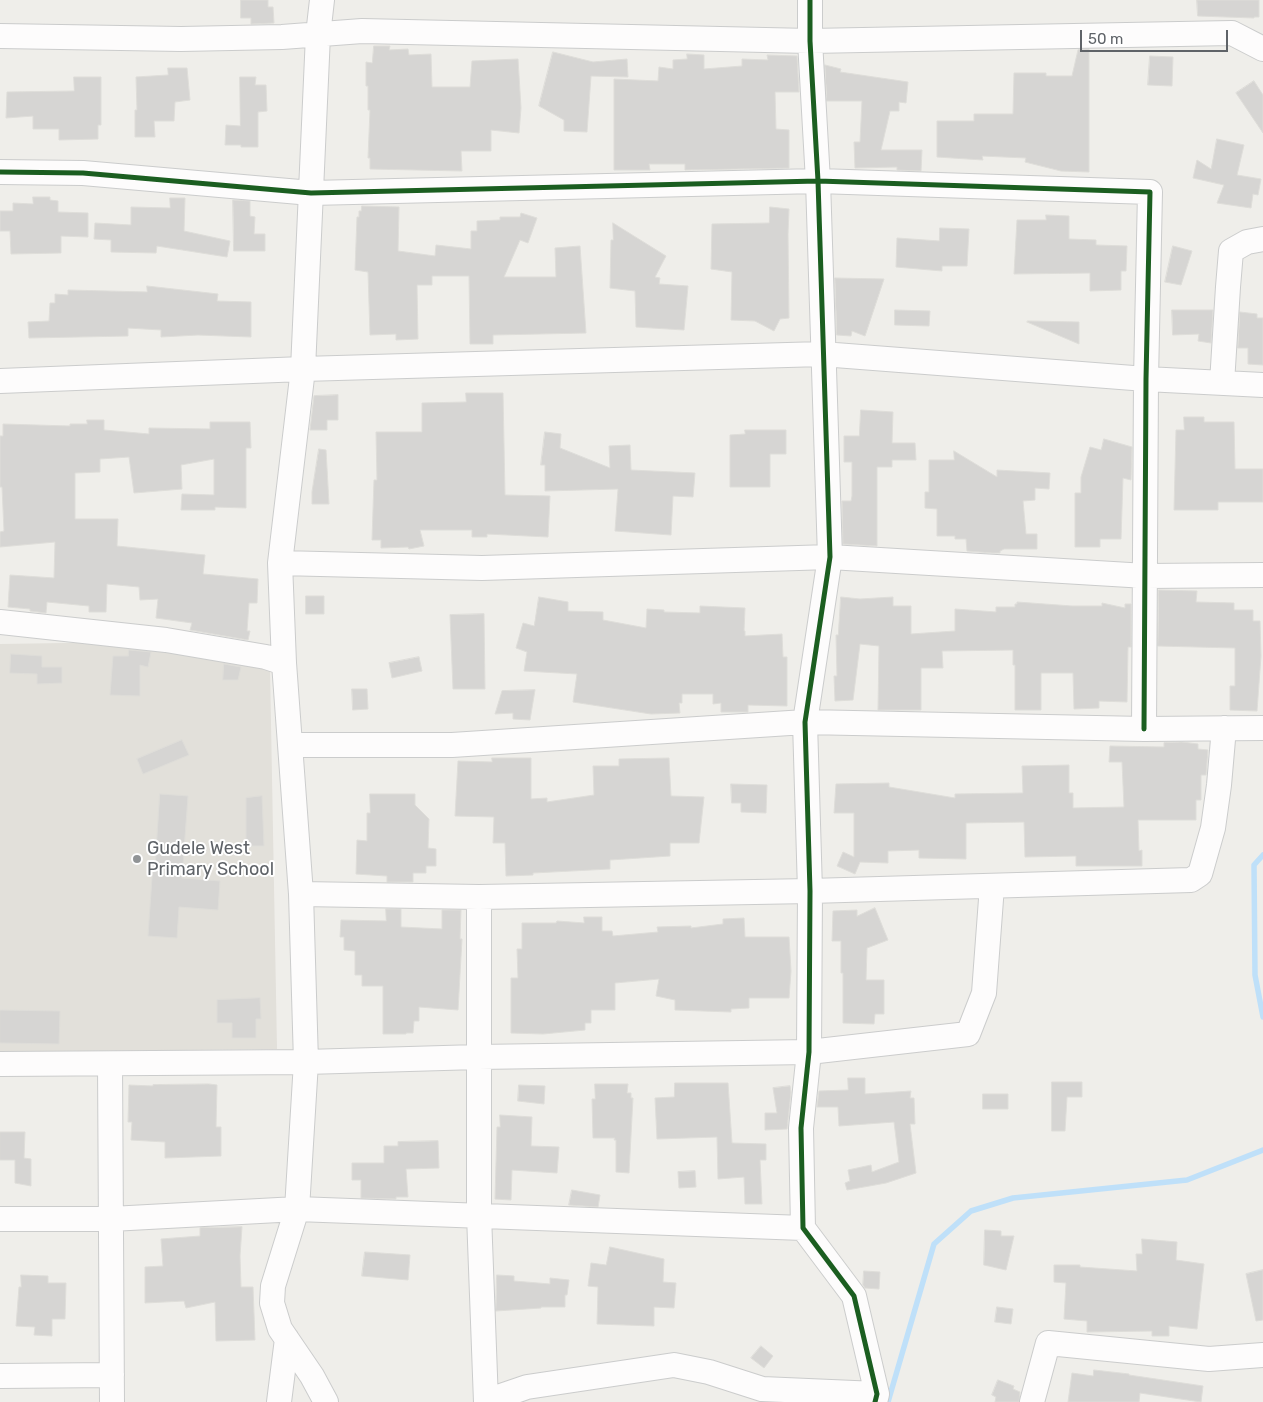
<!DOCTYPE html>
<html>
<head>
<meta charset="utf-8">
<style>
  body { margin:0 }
  #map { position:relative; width:1263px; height:1402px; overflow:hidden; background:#efeeea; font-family:Rubik,sans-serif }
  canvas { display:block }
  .scale { position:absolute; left:1080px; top:30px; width:148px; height:22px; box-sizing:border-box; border:2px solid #5f6368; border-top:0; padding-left:6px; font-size:15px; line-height:18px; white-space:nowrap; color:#5f6368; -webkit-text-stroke:4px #fff; paint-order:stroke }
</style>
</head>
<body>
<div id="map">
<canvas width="1263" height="1402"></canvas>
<div class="scale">50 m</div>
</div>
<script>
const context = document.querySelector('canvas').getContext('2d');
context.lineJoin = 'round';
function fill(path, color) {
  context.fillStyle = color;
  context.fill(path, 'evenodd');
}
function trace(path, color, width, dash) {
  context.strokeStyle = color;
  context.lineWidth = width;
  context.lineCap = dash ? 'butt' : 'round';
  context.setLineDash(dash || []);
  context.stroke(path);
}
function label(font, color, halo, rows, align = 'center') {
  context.font = font + ' Rubik,sans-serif';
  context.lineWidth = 4;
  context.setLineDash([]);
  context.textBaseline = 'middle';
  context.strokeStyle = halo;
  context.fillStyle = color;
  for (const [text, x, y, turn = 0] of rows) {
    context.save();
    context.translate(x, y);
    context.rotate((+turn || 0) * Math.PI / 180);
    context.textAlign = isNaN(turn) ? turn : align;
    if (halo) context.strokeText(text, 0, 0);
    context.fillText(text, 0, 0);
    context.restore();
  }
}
const education = new Path2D(`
  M128,642L270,669L277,1049L0,1052V644Z`);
const stream = new Path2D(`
  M1263,855L1254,865L1255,975L1263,1017
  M888,1402L934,1244L971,1211L1013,1198L1187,1180L1263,1150`);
const building = new Path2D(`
  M241,0H268V7H273L274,23L251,24V18H241Z
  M1197,0H1259V17H1254V18L1198,16Z
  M374,46H390L389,50L408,49L409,55L431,54L432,87H470L472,61L518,59L521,108L519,133L491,130V151H461L462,171L370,169V158H368L370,110H368V86H366V62L372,63Z
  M1089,49V172L1061,171L1025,162L1026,158L982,156L983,160L937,157V121H974V114H1013L1014,73H1046V76H1072L1078,50Z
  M553,52L593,62L627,59L628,77L591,76L587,132L564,131V120L539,106Z
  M687,54L704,55V69L742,66V59L768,60L767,55L797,56L799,92H775L776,129L789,130V168L685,170V164H649L650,170H614V79L658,81L659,67L673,69V60L687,59Z
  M1150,56L1173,57L1172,86L1148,85Z
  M825,65L841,69L840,72L908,82L906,103L899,102V111H890L881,150H922L921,171L897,170V167L855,168L854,142H860L862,101H827Z
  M168,68H187L190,100L175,102L174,121H154L155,137H135V110H137L136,77L168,75Z
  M74,77H101V125H98V139L59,140V129H33V116L6,118L7,92L74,91Z
  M240,77H256L255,85H266L267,111L258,112V147H241V145H225L226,125L240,126Z
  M1254,81L1263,95V133L1236,93Z
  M1217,139L1244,145L1237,175L1261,179L1258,195L1253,194L1251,208L1217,203L1224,185L1193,178L1197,160L1211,169Z
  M33,197H50V200L58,201V212L88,213V237L61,236V253L11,254L10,231H0V211H13V203L33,204Z
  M170,198H185L184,231L230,241L227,257L157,246L156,253L111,252V240L94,239L95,223L131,225V207L170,208Z
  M233,200L250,201V216L255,217L254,234H265V251H234Z
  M362,206L399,207L398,251L435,256L436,245L471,249V231H477V221L500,220V217H520L521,213L537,218L528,243L520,240L504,277H556L555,248L580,246L586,333L493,335V344H470L469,276H432V285H417L418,339L396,340V334L370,335L368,272L355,270L357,217H359V211H361Z
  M770,207L789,209L788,234L789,318L780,319L774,331L755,321L731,320L732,272L711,269L712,224L769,223Z
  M1046,215L1069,216V239L1096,240V245L1127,246L1126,271H1121V290L1090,291V273L1014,274L1017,220H1046Z
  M613,223L666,256L655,277L660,278L659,284L688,286L684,330L636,327L635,291L610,288L611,240H613Z
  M940,228L969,229L967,266H942V271L896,267L897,238L939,241Z
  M1173,246L1192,251L1181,285L1165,282Z
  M835,278L884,279L865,336L852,331L851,336L837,335Z
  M147,286L218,294L217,301L251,302V337L198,335L161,337V330L128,328V336L29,338L28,322L49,321L50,303H55V294L68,295V290L147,292Z
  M895,310L930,311L929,326L895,325Z
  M1172,310H1213L1211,343L1198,341L1199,334L1173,335Z
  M1240,312L1257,314V318H1263V365L1248,364V348H1238Z
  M1028,321L1079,322V344L1027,322Z
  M466,393H503L505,495L550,496L548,537L487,534V537H472V530H420L424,546L409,549L408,547L381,548V540H372L374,480H377L376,432H422V403L466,402Z
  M338,395V420H327V430H310L314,396Z
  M861,410L893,412L892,443H915L916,460H892V467H877V546L843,544L842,501H851L852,496V462H844V436H859Z
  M1184,417H1204V422H1234L1235,469H1263V502H1218V510H1174L1176,430H1184Z
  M87,420H104V430L149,434V428L210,429V422H250L251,448H246V508L215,507V510H181L182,494L214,495V459L181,465L182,489L134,493L129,457L100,459V472L75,473V519H118L117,546L205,555L203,574L258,579L257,603H249L247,631H250L248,640L190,630L192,623L156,618L158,599L140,600L139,587L107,584L106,612H89V606L47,602L46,613L30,611V609L8,607L10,575L54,578L55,542L0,547V532L4,531L2,487H0V436H3V424L70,426V424H87Z
  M745,430H786V454H770V487H730V435L745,434Z
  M545,432L561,434L560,448L610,468L609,446L630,445L631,470L695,473L693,497L673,496L671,535L615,531L618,489L545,491V465H541Z
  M1104,439L1132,447L1131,480L1123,478L1121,539H1100V547H1075V493H1081V477L1090,447L1101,450Z
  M319,449L326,450L329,504H312V492Z
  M954,451L997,477V470L1050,473L1049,489L1035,488V500L1023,501L1026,534H1037V549H1004L1000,551V553H992L967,551L966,539H955V536H937V509L925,508V492H929V460H954Z
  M1159,590L1197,591L1196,602L1234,603V610H1253V621H1260L1261,656L1257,711L1230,710V686H1235V648L1158,646Z
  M306,596H324V614H306Z
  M539,597L568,602V611L603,612V620L646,628L647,609L664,610V612L700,613V606L745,608L744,631H745V636L782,634L783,657H787V706L748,705V712H721V703L713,704V694H682V703H679L680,713L651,714L573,702L577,674L524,671L527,652L516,648L523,623L534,626Z
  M841,597L860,599L893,597V606H911V634L955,631V609L996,612V607H1015V604H1017V602L1072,606H1102V603L1125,608V604H1131V647H1128L1127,702L1099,701V708L1074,709L1073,673H1041V710H1015V665H1013V650L942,651L943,668H921V710H878L879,646L860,644L853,700L835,701L834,676H837L836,635H838Z
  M484,614L485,689H453L450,615Z
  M129,650L151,652L148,667L140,665V696L110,695L113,656H128Z
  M11,654L42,656V667H62V683L37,684V674L10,673Z
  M419,657L422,671L392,678L389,663Z
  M224,664L241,667L238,680H223Z
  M352,689H367L368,709L353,710Z
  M535,690L530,720L513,719V713L495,714L502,691Z
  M182,740L189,755L143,774L137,759Z
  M1182,742L1198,744V749L1208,750L1206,775H1201V800H1196V820H1138L1139,851L1142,850V866H1076V856L1025,857L1024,822L966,823V859L919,858V850L888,851V863L860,862L855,874L837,866L843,852L854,857V813H834L836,784L889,783V787L955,798V794L1023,793L1022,766L1069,765V793H1073V808L1124,807L1122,762H1109L1110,746L1164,747V743Z
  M492,758H531V799L547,798V802L594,795L593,766H619V759L669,758L671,796L704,797L699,843H670V856L610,860V869L533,873V875L506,876L505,843H493L494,817L455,816L458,761L492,762Z
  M731,784L767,785L766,813L741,812V803H732Z
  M160,794L188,796L182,878L220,881L218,910L179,907L177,938L148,936L153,863H155Z
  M370,794H415V805L429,819L428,848L436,849V866H426V873H413V882H387V876L356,874L357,840L367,841V813H370Z
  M262,796L264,846H246V798Z
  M875,908L888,940L867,948L866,980H884V1014H875L874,1024L843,1023V973H841V941H832L833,911L857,910V916Z
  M386,909H401V927L442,929V910H461L460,939H462L458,1010L419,1007V1021H414L413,1033H406V1034H383V986H362V975H355V951L344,950V937H340L341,920L386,921Z
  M584,917H602V931H612L613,936L658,932L657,927L691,926V928L723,924V919L744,918L745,937H789L791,971L789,998H749V1008L731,1009V1012L675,1010V1000L656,996L659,979L615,983V1010H591V1023H585V1030L543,1034L511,1033V978H518L517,949H522V923H556L557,921L584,923Z
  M260,998L261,1019H256V1038H232V1023H217V1000Z
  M0,1010L60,1011L59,1044L0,1043Z
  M848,1078H865V1094L911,1091L910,1098H914L915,1124H910L916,1173L886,1183L847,1190L845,1183L850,1181L848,1170L871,1165L872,1172L899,1162L894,1122L839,1126L838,1107H817L819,1091L848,1090Z
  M1052,1082H1082V1097H1067L1065,1131H1052Z
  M675,1083H728L732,1143L766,1144V1160H760L762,1204H745L744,1177L718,1179L717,1137L657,1139L655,1098L674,1097Z
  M209,1084L217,1085L216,1127H221V1156L165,1158V1142L131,1140L132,1122H128L129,1085L153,1086V1085Z
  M595,1084H628L627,1093H631V1098H633L629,1173L616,1172V1140H614L615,1138H593L592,1099H595Z
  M519,1085L545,1086L544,1104L518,1101Z
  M790,1086L791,1092L787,1129L765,1130V1113H777L773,1088Z
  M983,1094H1008V1109H983Z
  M500,1115L532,1117L531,1146L559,1147L557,1173L512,1170L511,1200L495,1199L497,1127H500Z
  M0,1132H25L24,1158L31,1159V1186L15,1183V1160H0Z
  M438,1141L439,1168L406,1169L408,1197H396V1199L361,1198V1180H352V1163H384V1146H398V1142Z
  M695,1171L696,1187L679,1188L678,1172Z
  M572,1190L600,1195L598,1207L569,1205Z
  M242,1227L240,1256L241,1287H253L255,1340L216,1341L215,1302L186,1308L184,1301L145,1303V1267L163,1266L161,1239L200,1236V1228Z
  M985,1230L1001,1231V1236H1014L1006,1270L984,1265Z
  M1142,1239L1177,1242L1176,1260L1204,1264L1197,1329L1169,1326V1336H1152V1331L1087,1332V1321L1064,1319L1066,1283L1054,1282V1265H1080V1267L1137,1271L1136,1254H1142Z
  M610,1247L664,1259L663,1282L676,1283L674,1308L654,1307V1326L597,1324L598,1287L588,1286L591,1263L606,1265Z
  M365,1252L410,1255L408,1280L362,1276Z
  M1263,1270V1320L1256,1321L1246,1274Z
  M864,1271L880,1272L879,1289L865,1288L863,1285Z
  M21,1275L48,1276V1283H66L65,1319H52V1336L34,1335L35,1327L16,1326L19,1287H21Z
  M497,1275L514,1276V1281L550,1284V1278L569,1280L567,1295H565V1307H541V1308L496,1311Z
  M997,1307L1013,1309L1011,1324L995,1322Z
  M761,1346L773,1356L764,1368L751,1358Z
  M1094,1370L1129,1374V1375L1203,1386L1201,1402L1140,1393L1139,1402H1068L1072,1373L1093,1376Z
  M998,1380L1014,1386L1013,1389L1020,1392L1019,1402H995L996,1397L992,1395Z`);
const minor = new Path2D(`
  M322,0L318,35L303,369L280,563L284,663L301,894L306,1062L297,1209L273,1286L272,1303L280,1329L312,1376L326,1402
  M810,0V41L818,181L830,557L805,722L810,891L809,1052L801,1128L803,1228L854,1296L877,1394L875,1402
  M0,36L181,39L282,37L362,31L810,41L1232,33L1263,49
  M0,172L83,173L311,193L818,181L1150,192L1146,379L1144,729
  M0,381L303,369L822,354L1146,379L1263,385
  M1222,383L1228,287L1231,251L1247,242L1263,239
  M280,563L482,568L830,557L1146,576L1263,575
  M0,622L166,640L266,657L284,663
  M291,745H452L805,722L1144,729L1263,728
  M301,894L479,897L810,891L1191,880L1200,874L1213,828L1219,785L1224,728
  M479,897V1215L486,1402
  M0,1064L306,1062L478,1057L809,1052L968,1034L984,993L992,886
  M110,1064L112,1402
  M0,1219H111L297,1209L803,1228
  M0,1376L112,1375
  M486,1401L527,1387L674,1365L709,1372L762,1389L877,1394
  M279,1402L287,1339
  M1032,1402L1048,1343L1209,1359L1263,1355`);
const cycleway = new Path2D(`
  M810,0V41L818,181L830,557L805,722L810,891L809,1052L801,1128L803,1228L854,1296L877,1394L875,1402
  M0,172L83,173L311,193L818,181L1150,192L1146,379L1144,729`);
const markers = [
  [137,859,5,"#919496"]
];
const poiNames = [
  ["Gudele West",147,849],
  ["Primary School",147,870]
];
fill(education, '#e2e0da');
trace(stream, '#bfe0f9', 5.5);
fill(building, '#d6d5d3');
trace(building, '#deddd9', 1);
trace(minor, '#cbcccc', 26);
trace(minor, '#fdfcfc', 24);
trace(cycleway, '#1b5e20', 5);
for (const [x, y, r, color] of markers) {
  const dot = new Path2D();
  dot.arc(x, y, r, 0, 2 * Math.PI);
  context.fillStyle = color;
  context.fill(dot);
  trace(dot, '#fff', 2);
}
label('18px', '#5f6368', '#fff', poiNames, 'left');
</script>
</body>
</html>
